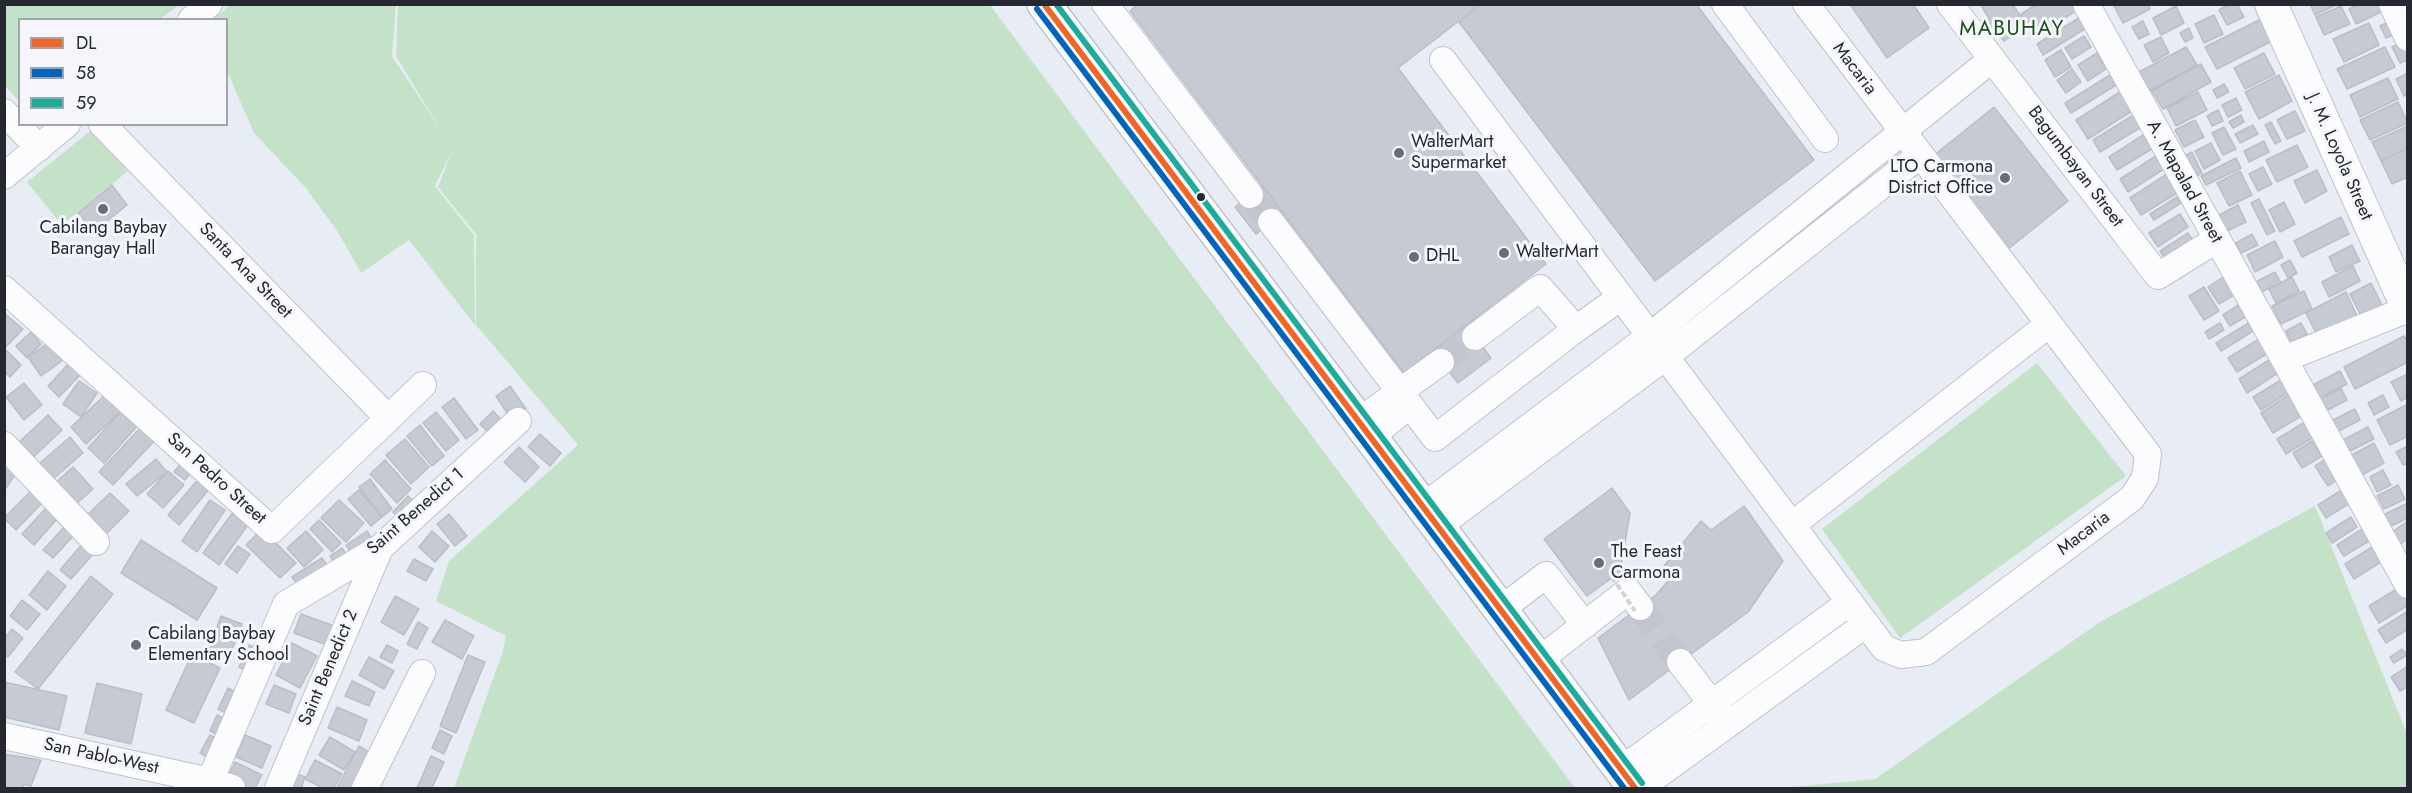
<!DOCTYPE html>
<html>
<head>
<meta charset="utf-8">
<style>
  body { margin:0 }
  #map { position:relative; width:2412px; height:793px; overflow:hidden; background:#e8ecf5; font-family:Jost,sans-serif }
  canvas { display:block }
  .frame { position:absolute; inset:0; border:6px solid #252831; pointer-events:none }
  .legend { position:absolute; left:18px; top:18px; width:210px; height:108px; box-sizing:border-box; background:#f4f6fb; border:2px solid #a1a4aa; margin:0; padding:8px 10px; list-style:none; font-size:18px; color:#252831 }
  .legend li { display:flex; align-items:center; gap:12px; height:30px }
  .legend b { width:30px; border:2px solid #a1a4aa }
</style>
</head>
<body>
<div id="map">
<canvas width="2412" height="793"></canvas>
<div class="frame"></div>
<ul class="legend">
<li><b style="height:8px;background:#f26522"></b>DL</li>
<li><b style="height:8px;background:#0065bd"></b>58</li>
<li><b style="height:8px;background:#1bad9c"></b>59</li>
</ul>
</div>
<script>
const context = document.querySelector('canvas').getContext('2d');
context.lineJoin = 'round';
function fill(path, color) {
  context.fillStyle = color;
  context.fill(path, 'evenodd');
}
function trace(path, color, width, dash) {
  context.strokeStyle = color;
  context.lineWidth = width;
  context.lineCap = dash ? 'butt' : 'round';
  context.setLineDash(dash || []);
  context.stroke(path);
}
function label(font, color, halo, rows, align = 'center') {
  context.font = font + ' Jost,sans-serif';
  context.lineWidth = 6;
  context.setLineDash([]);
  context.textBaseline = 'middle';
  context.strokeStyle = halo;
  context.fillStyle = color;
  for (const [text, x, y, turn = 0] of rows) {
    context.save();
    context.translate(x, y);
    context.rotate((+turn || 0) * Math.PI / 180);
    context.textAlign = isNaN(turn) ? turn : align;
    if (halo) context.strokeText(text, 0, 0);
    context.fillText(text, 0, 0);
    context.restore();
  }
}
const green = new Path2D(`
  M4,5L5,4L179,5L160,19L20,20L19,101L5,86Z
  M230,5H396L392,56L442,132L396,56L398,5H990L1575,788H454L503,651L506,636L436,601L449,561L578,445L476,325V234L438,187L453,149L435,186L474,235L475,325L409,240L361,273L338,232L305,187L254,133L227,71L226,20L213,19Z
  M94,128L128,171L62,225L27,182Z
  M2037,363L2126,476L1900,638L1822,529Z
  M2315,506L2407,734V788H1782L1875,779L2100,622Z`);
const building = new Path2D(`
  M1138,4H1481L1398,68L1546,264L1404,373L1130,11Z
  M1481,4H1696L1814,160L1655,281L1459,22Z
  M1850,4H1913L1929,28L1887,58Z
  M1980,4H2012L2027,25L2004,41L1998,33L1993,37L1983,22L1989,18Z
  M2037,4H2077L2079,9L2035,37L2021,14Z
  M2113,4H2148L2150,9L2123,23Z
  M2229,4H2237L2244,17L2227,25L2219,10Z
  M2314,4H2338L2315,15L2311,6Z
  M2358,4H2378L2381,12L2356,24L2349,9Z
  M2176,6L2184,23L2161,35L2153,18Z
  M2341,6L2350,24L2324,35L2316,17Z
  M2214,15L2223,34L2204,43L2195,24Z
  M2082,16L2088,27L2043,55L2037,44Z
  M2263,18L2274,40L2217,69L2205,47Z
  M2396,18L2402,31L2386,38L2380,26Z
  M2143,21L2149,34L2139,39L2132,27Z
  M2369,23L2379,45L2344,62L2333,39Z
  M2189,28L2193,38L2185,42L2180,33Z
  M2084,36L2091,47L2072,59L2065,48Z
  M2161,37L2169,53L2153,62L2144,45Z
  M2408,40V60L2400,63L2392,47Z
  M2186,47L2197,65L2149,91L2139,72Z
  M2385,47L2395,67L2347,89L2337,69Z
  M2061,50L2071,67L2055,77L2045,60Z
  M2097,53L2106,69L2088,81L2078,65Z
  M2264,53L2275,74L2245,89L2234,68Z
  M2201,64L2211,82L2163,109L2152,91Z
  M2072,69L2081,82L2066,93L2057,80Z
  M2408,73V95L2404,96L2396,79Z
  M2110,75L2116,85L2071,113L2065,103Z
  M2279,75L2292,101L2259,119L2245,92Z
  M2388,78L2398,99L2360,117L2350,95Z
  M2224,84L2229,92L2217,98L2213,90Z
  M2123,90L2135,109L2088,139L2076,120Z
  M2198,92L2207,110L2176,126L2167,108Z
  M2236,98L2242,110L2228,117L2222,105Z
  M2398,102L2408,123L2370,140L2360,120Z
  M1994,107L2068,201L2007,250L1933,156Z
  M2218,110L2223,121L2212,126L2207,116Z
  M2295,111L2305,131L2287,139L2277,120Z
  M2135,114L2143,126L2100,152L2093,140Z
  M2241,115L2244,122L2233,128L2229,122Z
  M2195,120L2204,137L2184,147L2175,130Z
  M2271,122L2281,141L2275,144L2265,125Z
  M2253,125L2258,134L2240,143L2235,134Z
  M2408,126V148L2381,161L2372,142Z
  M2224,127L2236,149L2223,155L2212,133Z
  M2143,135L2152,149L2117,170L2109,157Z
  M2264,141L2269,152L2249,162L2244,151Z
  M2211,143L2220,160L2204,169L2195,151Z
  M2297,145L2308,167L2277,182L2266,160Z
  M2408,148V177L2392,184L2381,161Z
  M2192,152L2202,173L2191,179L2181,158Z
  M2159,154L2167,167L2128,192L2120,179Z
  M2236,158L2241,168L2206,185L2201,176Z
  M2263,167L2272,184L2258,191L2249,174Z
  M2317,170L2327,191L2305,203L2294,181Z
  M2240,171L2252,195L2229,206L2217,183Z
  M2167,174L2179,192L2141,215L2130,198Z
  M112,185L127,205L94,232L78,213Z
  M1263,186L1283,213L1256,234L1235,207Z
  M2177,197L2181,203L2154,220L2150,214Z
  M2259,199L2275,231L2267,235L2251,203Z
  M2284,202L2295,224L2280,232L2269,210Z
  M2238,205L2246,222L2225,232L2217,216Z
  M2180,214L2188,227L2158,247L2149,233Z
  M2341,217L2349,234L2302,257L2294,241Z
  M2188,233L2194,242L2166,260L2160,251Z
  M2252,234L2258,245L2241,253L2236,243Z
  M2275,241L2283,257L2255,272L2247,255Z
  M2352,245L2360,261L2336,272L2329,257Z
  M2290,260L2297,273L2288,278L2281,265Z
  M2353,266L2360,281L2329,297L2322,282Z
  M2275,272L2281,283L2257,294L2252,284Z
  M2223,277L2234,295L2219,304L2208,287Z
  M2292,277L2299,291L2276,303L2269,289Z
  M2371,283L2382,305L2361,316L2350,294Z
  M2204,287L2219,311L2204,320L2189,296Z
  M2304,291L2312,309L2281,324L2272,306Z
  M2346,292L2358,318L2319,339L2306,313Z
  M2240,304L2247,316L2230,326L2223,315Z
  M4,313L23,329L4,349Z
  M2250,322L2255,330L2221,351L2216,343Z
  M2220,323L2224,330L2209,339L2205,332Z
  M2301,323L2307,334L2291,342L2286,331Z
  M1466,325L1491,358L1458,383L1433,351Z
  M31,332L41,344L27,358L16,346Z
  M2404,336L2408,342V362L2355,389L2344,367Z
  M2259,339L2268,353L2237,372L2228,358Z
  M52,340L65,359L41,376L28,357Z
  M6,350L21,365L10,377L4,371Z
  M2272,358L2281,371L2247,393L2239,379Z
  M69,363L81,374L59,397L48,386Z
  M2340,371L2347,384L2317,399L2311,386Z
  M2408,374V397L2401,401L2391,382Z
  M2281,380L2289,392L2261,410L2253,397Z
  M79,381L97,393L81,417L63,404Z
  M24,383L42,405L24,420L6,397Z
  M510,386L526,409L511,419L496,396Z
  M2341,388L2347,400L2326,411L2320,400Z
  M106,394L121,411L86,444L71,427Z
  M2290,394L2303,415L2273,433L2261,413Z
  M2383,395L2389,407L2374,415L2368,403Z
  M454,398L478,430L466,439L442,407Z
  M2408,404V436L2390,445L2377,420Z
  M125,407L141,422L104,463L88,448Z
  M2355,409L2360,420L2335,433L2329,422Z
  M493,411L506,425L493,437L480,424Z
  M436,412L459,440L446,451L423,423Z
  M48,415L62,430L30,460L16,445Z
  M2305,422L2314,437L2286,454L2277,439Z
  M143,425L157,438L113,485L99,472Z
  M420,425L444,456L432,466L407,436Z
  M2368,427L2374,439L2348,452L2343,440Z
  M540,434L561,453L550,466L528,447Z
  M70,437L83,453L53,479L40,463Z
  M405,439L429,467L411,484L386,455Z
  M2312,441L2322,456L2302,468L2293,453Z
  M2374,443L2384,463L2362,475L2352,455Z
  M2408,446V463L2403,465L2396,452Z
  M519,447L539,467L525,482L504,462Z
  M2327,458L2340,478L2328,486L2315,466Z
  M156,459L167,472L137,496L126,484Z
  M385,460L411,489L397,503L370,474Z
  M183,461L193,470L185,480L174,472Z
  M4,465L16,473L4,491Z
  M73,467L93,489L75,505L55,483Z
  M2383,470L2391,485L2377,492L2370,477Z
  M168,471L184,485L163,508L147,494Z
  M200,477L211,487L179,525L168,515Z
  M370,479L392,509L382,517L359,487Z
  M2398,485L2405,499L2384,509L2377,496Z
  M1612,488L1630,513L1620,572L1587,596L1544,539Z
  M2345,488L2353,501L2326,518L2318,505Z
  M359,490L382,517L371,526L348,499Z
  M31,491L43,502L16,530L4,518Z
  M110,493L129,511L101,539L82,520Z
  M408,496L422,509L406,526L393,512Z
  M210,500L225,510L197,552L182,541Z
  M339,500L364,523L346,542L321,518Z
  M2408,503V518L2389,527L2383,515Z
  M1744,506L1783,561L1748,612L1629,700L1598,638L1656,595L1673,575L1663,567L1701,521L1711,530Z
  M47,507L58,518L34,545L22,534Z
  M234,511L250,522L219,565L203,553Z
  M449,514L467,536L455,546L437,524Z
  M2351,517L2357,527L2332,543L2326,533Z
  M319,520L341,543L332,552L310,529Z
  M2408,521V539L2399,545L2392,532Z
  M67,524L76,533L53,558L43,550Z
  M2367,526L2374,538L2344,556L2337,545Z
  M262,529L296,563L280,578L246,545Z
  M306,531L323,550L304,567L287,548Z
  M367,531L376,546L356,560L346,545Z
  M432,531L449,546L435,562L419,547Z
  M141,540L217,588L197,620L121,573Z
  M84,542L95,552L71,579L60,570Z
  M238,546L250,554L237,573L225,564Z
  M2372,547L2381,562L2354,579L2345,564Z
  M342,548L351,561L339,569L330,556Z
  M322,558L330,570L300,588L292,577Z
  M414,559L433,569L426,581L407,571Z
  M48,571L66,586L47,610L29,595Z
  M91,576L113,594L38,689L15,672Z
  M2400,587L2408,600V605L2379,623L2369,606Z
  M395,596L419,609L404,635L381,622Z
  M22,600L40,614L27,630L10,616Z
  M2408,611V629L2386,643L2378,630Z
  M301,614L337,627L330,646L294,633Z
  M221,616L242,624L228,660L208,652Z
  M445,620L474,636L462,659L432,642Z
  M418,622L428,628L417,649L407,644Z
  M12,629L23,638L8,657L4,654V639Z
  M292,643L317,656L300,688L276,675Z
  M249,645L262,651L252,674L239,667Z
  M387,645L398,651L392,663L380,657Z
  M2402,649L2407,655L2394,663L2390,657Z
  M192,654L220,668L194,723L166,710Z
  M468,655L485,662L456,733L440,726Z
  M369,657L394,671L384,689L359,675Z
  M2406,667L2408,686L2400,691L2391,677Z
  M352,681L375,692L369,706L345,696Z
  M4,682L67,696L59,730L4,717Z
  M97,683L142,694L131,744L85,733Z
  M274,685L296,694L289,713L266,704Z
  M228,688L242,696L232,716L218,709Z
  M337,707L367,720L359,741L328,728Z
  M217,715L233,723L226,738L210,731Z
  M440,730L452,736L444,754L432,748Z
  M210,735L225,743L215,762L200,753Z
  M245,735L271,746L262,768L236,757Z
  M330,737L355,752L344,770L319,755Z
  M359,746L374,755L357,788H337Z
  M4,754L41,760L31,786L23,784L24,788H4Z
  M431,756L444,762L432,788H417Z
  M315,760L342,774L334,788H323L305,779Z
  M235,762L262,775L255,788H243L226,780Z
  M288,771L305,777L301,788H281Z`);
const minorTunnel = new Path2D(`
  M1250,195L1271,222
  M1441,362L1475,337
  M1640,607L1680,662`);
const minor = new Path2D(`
  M1105,4L1250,195
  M1725,4L1825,139
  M1950,4L2158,276L2216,240
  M2086,4L2284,359L2408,585
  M2392,4L2408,38
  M191,20L209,4
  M1443,60L1884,648L1901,655L1926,652L2132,498L2145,478L2148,454L1806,4
  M4,112L39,148
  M102,124L388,418
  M4,176L67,124
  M1271,222L1435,438L1576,329L1540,288L1475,337
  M4,289L272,530L423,385
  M1576,329L1621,297
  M2284,359L2408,309
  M1359,421L1441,362
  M1370,437L1410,405
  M4,445L96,542
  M1423,507L1650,336L1992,59
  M1792,525L2049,324
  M1437,527L1665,357L1920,155
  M1500,610L1546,575L1585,625
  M1538,661L1628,591L1640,607
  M1680,662L1722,717
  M4,736L210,781L232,788
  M1621,770L1850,602
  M210,781L286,604L380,548L518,421
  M278,788L380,548
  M365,788L422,673
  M1640,788L1866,624`);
const major = new Path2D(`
  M2271,4L2408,309`);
const highway = new Path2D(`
  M1044,4L1635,788`);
const pathBridge = new Path2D(`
  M1612,577L1635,611`);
const bus1 = new Path2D(`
  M1044,4L1635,788`);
const bus2 = new Path2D(`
  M1037,9L1624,788`);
const bus3 = new Path2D(`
  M1056,4L1642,783`);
const markers = [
  [1399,153,6,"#696d76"],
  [2005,178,6,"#696d76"],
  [1201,197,5,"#252831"],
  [103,209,6,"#696d76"],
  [1504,253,6,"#696d76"],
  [1414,257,6,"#696d76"],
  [1599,563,6,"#696d76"],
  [136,645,6,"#696d76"]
];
const streetNames = [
  ["Macaria",1854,69,53],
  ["J. M. Loyola Street",2339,157,66],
  ["Bagumbayan Street",2075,167,53],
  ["A. Mapalad Street",2184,182,61],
  ["Santa Ana Street",245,271,46],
  ["San Pedro Street",216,479,42],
  ["Saint Benedict 1",416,512,-41],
  ["Macaria",2084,534,-37],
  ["Saint Benedict 2",329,668,-67],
  ["San Pablo-West",101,757,12]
];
const poiNames = [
  ["WalterMart",1411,143],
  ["Supermarket",1411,164],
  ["LTO Carmona",1993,168,"right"],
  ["District Office",1993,189,"right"],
  ["Cabilang Baybay",103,229,"center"],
  ["Barangay Hall",103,250,"center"],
  ["WalterMart",1516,253],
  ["DHL",1426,257],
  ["The Feast",1611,553],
  ["Carmona",1611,574],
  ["Cabilang Baybay",148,635],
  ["Elementary School",148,656]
];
const quarterNames = [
  ["MABUHAY",2012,30]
];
fill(green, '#c4e2c7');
fill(building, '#c6cad2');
trace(building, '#babec6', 1.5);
trace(minorTunnel, '#c1c5ce', 26, [26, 13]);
trace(minor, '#bfc3cb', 28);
trace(major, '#bfc3cb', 34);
trace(highway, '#bfc3cb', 36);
trace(minor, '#fcfcfe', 26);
trace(major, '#fcfcfe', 32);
trace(highway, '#fcfcfe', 33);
trace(pathBridge, '#d2d3d6', 4, [6, 3]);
trace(bus1, '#f26522', 6);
trace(bus2, '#0065bd', 6);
trace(bus3, '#1bad9c', 6);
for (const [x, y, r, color] of markers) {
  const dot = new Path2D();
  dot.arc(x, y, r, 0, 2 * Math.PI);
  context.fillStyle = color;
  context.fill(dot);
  trace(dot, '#f4f6fb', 2);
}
label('18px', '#252831', '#f4f6fb', streetNames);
label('18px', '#252831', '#f4f6fb', poiNames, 'left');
context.letterSpacing = '1.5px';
label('21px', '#1c4f1a', '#f4f6fb', quarterNames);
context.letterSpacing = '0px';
</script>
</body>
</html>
